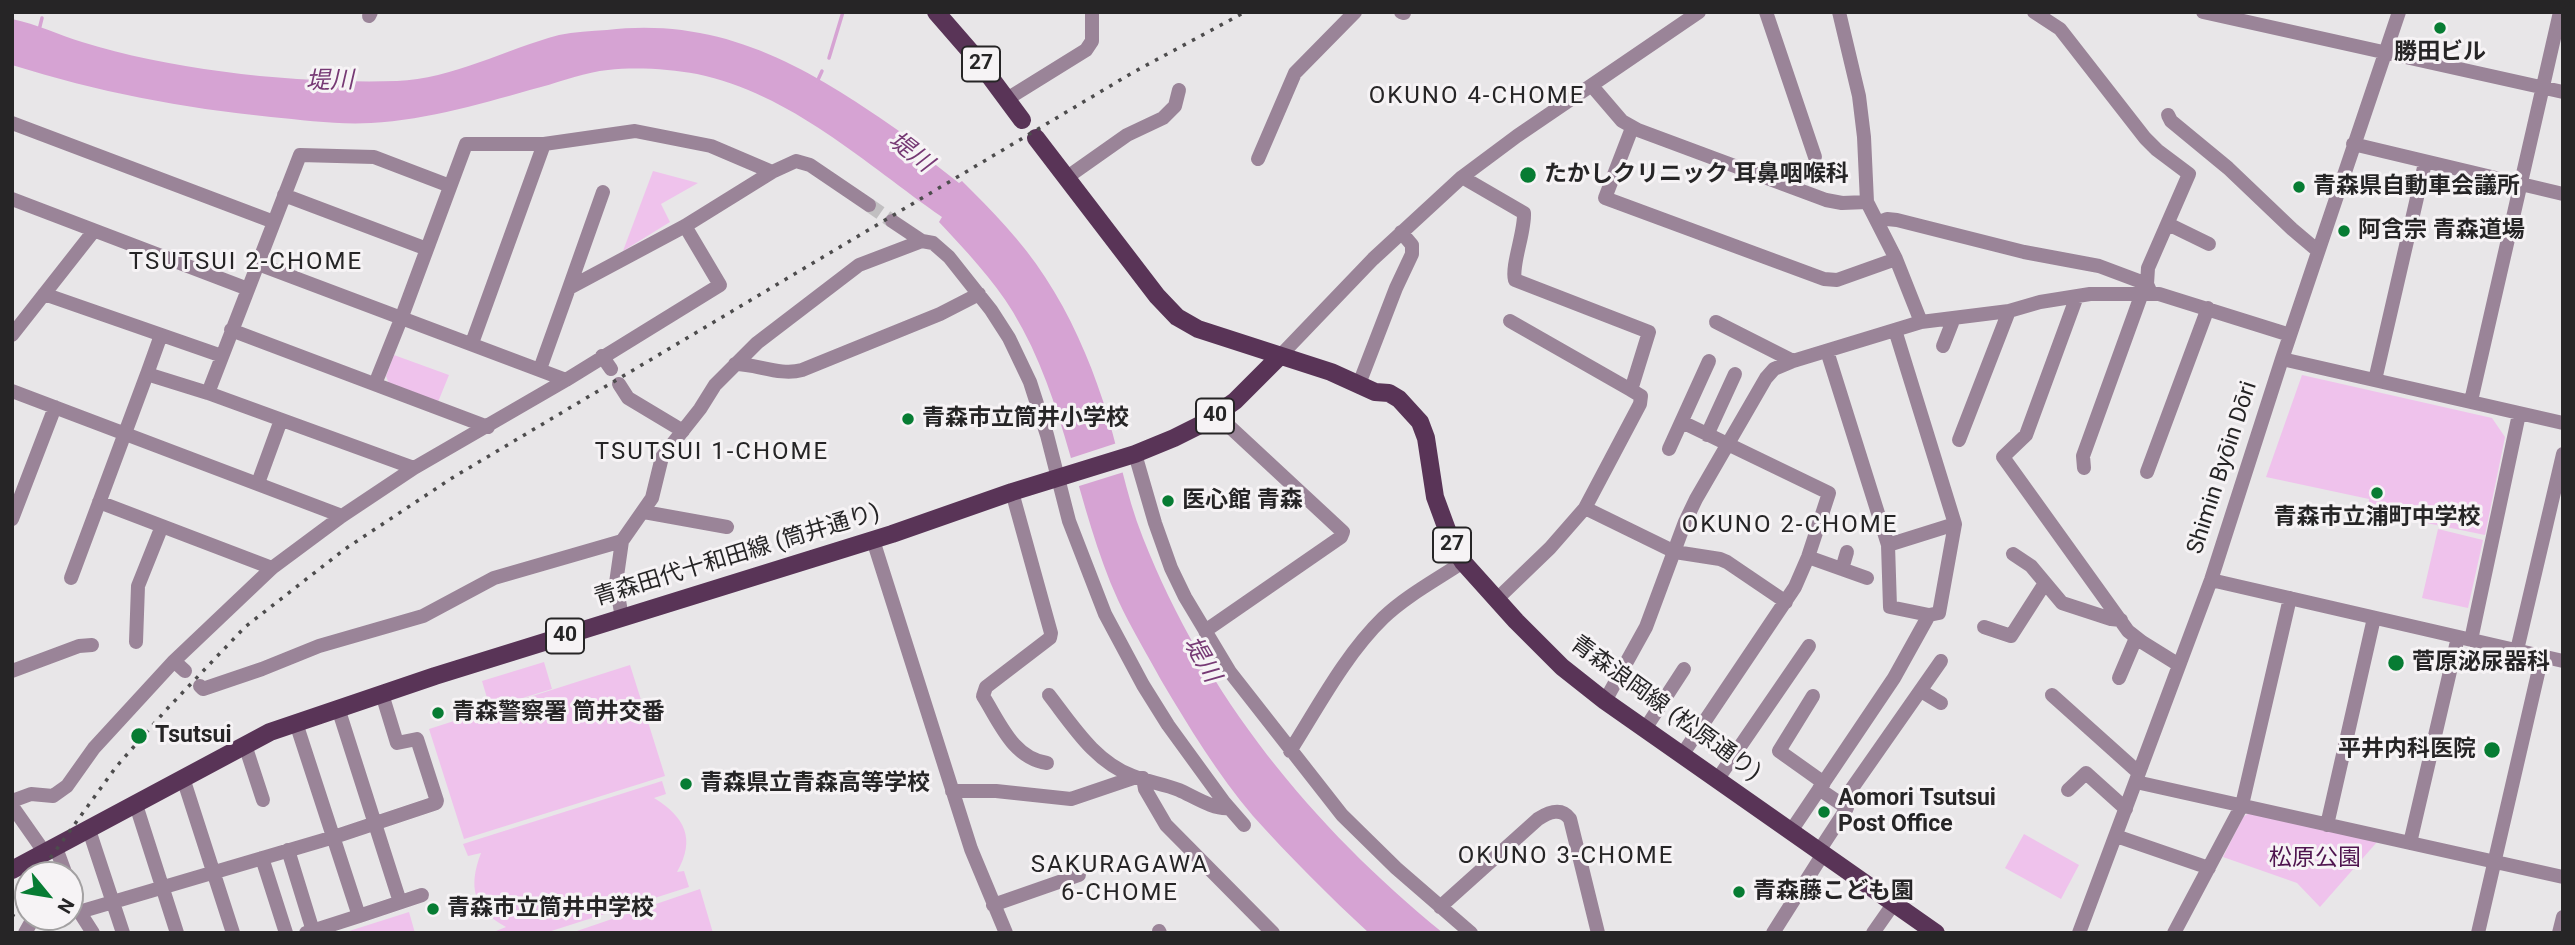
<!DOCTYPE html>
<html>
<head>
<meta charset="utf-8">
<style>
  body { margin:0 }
  #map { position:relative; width:2575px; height:945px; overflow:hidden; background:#e8e6e8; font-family:Roboto,sans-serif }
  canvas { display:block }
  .frame { position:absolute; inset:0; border:14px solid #262526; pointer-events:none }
  .north { position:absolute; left:14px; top:861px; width:70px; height:70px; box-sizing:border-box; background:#f6f3f5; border:2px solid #a3a1a2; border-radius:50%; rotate:120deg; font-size:19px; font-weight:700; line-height:28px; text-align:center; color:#262526 }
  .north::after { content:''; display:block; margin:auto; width:24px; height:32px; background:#077c33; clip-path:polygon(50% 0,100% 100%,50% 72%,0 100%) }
</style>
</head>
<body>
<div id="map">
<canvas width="2575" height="945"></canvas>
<div class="frame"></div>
<div class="north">N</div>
</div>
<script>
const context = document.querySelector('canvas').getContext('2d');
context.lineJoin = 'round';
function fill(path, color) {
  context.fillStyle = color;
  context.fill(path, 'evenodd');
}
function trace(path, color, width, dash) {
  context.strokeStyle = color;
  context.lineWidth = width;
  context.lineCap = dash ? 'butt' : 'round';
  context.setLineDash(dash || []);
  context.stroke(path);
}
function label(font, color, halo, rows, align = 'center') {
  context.font = font + ' Roboto,"Noto Sans JP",sans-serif';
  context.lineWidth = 6;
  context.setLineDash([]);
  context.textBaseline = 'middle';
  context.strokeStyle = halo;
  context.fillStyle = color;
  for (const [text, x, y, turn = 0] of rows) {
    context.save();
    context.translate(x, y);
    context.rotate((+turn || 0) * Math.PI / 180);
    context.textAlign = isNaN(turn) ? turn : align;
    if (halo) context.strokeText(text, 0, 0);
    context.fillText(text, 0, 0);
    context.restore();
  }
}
const green = new Path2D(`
  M653,171L698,183L661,204L670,222L623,251Z
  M394,355L449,375L438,402L389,384L386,376Z
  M2302,375L2492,418L2505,437L2485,535L2368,511L2369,499L2266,477Z
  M2438,529L2483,540L2468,608L2422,598Z
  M544,662L552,689L490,708L482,681Z
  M630,665L665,776L464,839L429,729Z
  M662,781L666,794L654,798C685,817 696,839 677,872L684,871L689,887L545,933H491L506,927C473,909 468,887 481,853L468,856L463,844Z
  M2249,813L2377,842L2320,907L2297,883L2223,857L2243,817Z
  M2024,834L2079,865L2061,899L2005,868Z
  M700,889L713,933H571Z
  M409,912L415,933H347L346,932Z`);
const water = new Path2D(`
  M12,19C37,24 59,35 82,42C175,71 300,84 397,81C452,79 506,49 559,35C574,32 591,31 607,30C730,16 816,73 912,140L909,144L959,183L962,181C992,211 1022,241 1045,277C1070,315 1089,358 1103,401C1118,446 1125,493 1143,538C1206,697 1311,825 1443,933H1369C1329,896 1290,857 1253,816C1218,775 1189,727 1161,680C1147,654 1131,628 1118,600C1076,507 1067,401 1013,312C993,279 965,250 939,222L942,217C866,164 790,93 697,74C669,69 636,67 608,70C586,72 563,81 541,87C486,102 429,120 371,123C338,125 304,120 271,117C183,108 97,92 12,65Z`);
const pier = new Path2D(`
  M1117,443L1124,472L1076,487L1068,459Z`);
const stream = new Path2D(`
  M39,30L42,18
  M829,58L843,12
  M817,82L822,71`);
const minorTunnel = new Path2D(`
  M869,205L892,221`);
const minor = new Path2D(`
  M1401,12L1404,13
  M1766,12L1815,157
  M1839,12L1859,96L1864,137L1867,202L1896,259L1921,322
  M2034,12L2060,29L2145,138L2157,150L2189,174L2148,268L2147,284L2151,293
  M2203,12L2563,92
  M369,16L371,12
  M1592,86L1622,121L1638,130L1826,200L1842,203L1867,202
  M1007,99L1086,50L1092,41V12
  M2168,115L2171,121L2228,168L2292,229L2318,251
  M12,123L274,222
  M1632,128L1605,198L1824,279L1837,280L1896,259
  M2353,144L2563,194
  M1258,159L1295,73L1355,12
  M1462,177L1524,213C1525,232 1511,266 1515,280L1649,332L1631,390L1641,396L1640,404L1585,508L1550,548L1496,600
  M1066,178L1127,135L1163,118L1175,106L1179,90
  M284,195L427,249
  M12,199L248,289
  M892,221L922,241L933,243L949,257L991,310L1009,338L1030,382L1047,435L1069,521L1105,614L1143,685L1168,725L1224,802L1244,825
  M1879,222L1887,219L1897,220L2024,252L2099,266L2147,284
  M2168,224L2209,244
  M258,264L566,380L720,285L685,226
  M569,288L603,192
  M44,294L222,356
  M2077,296L2026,435L2003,457L2128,631L2142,642L2179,665
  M1510,321L1631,390
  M1716,322L1793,361
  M231,330L488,427
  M12,335L93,232
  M472,343L544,144
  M1943,346L1954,318
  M1827,351L1888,545L1890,607L1929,615
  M602,356L611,369
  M1279,357L1373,259L1462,177L1517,136L1699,12
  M2282,359L2563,423
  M735,364C757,364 780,376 802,370L940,314L979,294
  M540,369L569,288L685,226L772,172L796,161L810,165L869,205
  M147,374L161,335
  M2375,380L2425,163
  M375,384L401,319L466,144H544L635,131L711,146L772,172
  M619,384L628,398L683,431
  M1359,384L1396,288L1412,254V245L1401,232
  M12,391L342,516
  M208,393L300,155L374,157L450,186
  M2471,401L2560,12
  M1682,422L1829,493L1808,557L1795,587L1682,755
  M1707,435L1735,374
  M1959,440L2009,311
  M1669,449L1709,361
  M1135,454L1155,523L1171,568L1185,597L1230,672L1342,815L1396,868L1471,933
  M2084,468L2083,456L2142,293
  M2147,472L2208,308
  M258,483L281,420
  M1012,492L1051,633L1050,638L986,687L983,696C1000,723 1013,758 1047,763
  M99,502L272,568
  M1585,508L1675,552L1720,559L1727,562L1786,602
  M644,512L727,527
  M12,519L55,407
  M873,540L971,849L1006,933
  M1888,545L1955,524
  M2013,554L2031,566L2062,603L2111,619L2121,620
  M1808,557L1867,578
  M1842,569L1847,552
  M71,578L147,374L208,393L414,468
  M2211,580L2563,661
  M622,618L616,583L622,541L652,498L662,457L700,409L715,385L757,343L859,265L922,241
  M1984,627L2011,636L2045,583
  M1205,631L1341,537L1343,532L1217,415
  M2471,640L2519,414
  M136,642L138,586L162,526
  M2517,650L2563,454
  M174,661L185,671
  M12,671L79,646L92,645
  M2119,678L2136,638
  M200,686L203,689L262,669L319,646L423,616L494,578L622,541
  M1921,691L1941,703
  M1049,695C1073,726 1095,762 1133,776C1148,782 1164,784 1179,790C1193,796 1214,810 1229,808
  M2052,695L2139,773
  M1813,696L1779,751L1824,783
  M1605,701L1646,627L1685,522L1696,499L1766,378L1774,369L1793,361L1921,322L2009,311L2040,302L2090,294H2159L2290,335
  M338,708L400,902
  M296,723L359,916L306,933
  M1645,729L1684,669
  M245,745L263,800
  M1290,751C1318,707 1345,655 1383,618C1406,596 1436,580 1463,562
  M183,778L233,933
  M1143,778L1145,789L1166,825L1273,933
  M1717,780L1809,646
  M2136,782L2563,877
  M2068,790L2086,773L2126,809
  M952,791H996L1071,799L1136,777
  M12,801L31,794L53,796L67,786L94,748L174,661L272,568L342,516L414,468L566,380
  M1841,804L1941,661
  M136,805L177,933
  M12,806L45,853
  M2327,825L2374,618
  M89,830L123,933
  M1791,831L1894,678L1929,615L1939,613L1955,524L1895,330
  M2116,836L2209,868
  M2410,843L2458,637
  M56,848L66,875
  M288,850L313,931
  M1819,851L1847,808L1819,789
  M262,858L286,933
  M70,897L93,933
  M993,905L1079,875
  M1440,907L1538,819C1549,812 1561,807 1570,819L1598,933
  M79,912L334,837L436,803L437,801L417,739L397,743L382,694
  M359,916L422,895
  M1159,931L1160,933
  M25,933L34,917
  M1773,933L1823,854
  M1873,933L1894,903
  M2079,933L2211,580L2282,359L2399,12
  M2174,933L2242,805L2290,598
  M2478,933L2542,656
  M2559,933L2563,917`);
const major = new Path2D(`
  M936,12L976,58L1022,120
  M1036,138L1157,296L1177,317L1198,329L1331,372L1375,392L1389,393L1399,399L1420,422L1426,438L1435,497L1453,546L1463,562L1516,621L1562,667L1605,701L1936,933
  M12,870L270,732L435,676L892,534L1012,492L1135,454L1174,438L1204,423L1235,401L1279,357`);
const rail = new Path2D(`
  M38,875L116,767L166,710L245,627L345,549L452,478L1132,73L1245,12
  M12,917L28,891`);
const markers = [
  [2440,28,7,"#077c33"],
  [1528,175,9,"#077c33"],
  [2299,187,7,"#077c33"],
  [2344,231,7,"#077c33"],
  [908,419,7,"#077c33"],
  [2377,493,7,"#077c33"],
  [1168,501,7,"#077c33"],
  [2396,663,9,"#077c33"],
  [438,713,7,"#077c33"],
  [139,736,9,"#077c33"],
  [2492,750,9,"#077c33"],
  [686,784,7,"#077c33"],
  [1824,812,7,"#077c33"],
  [1739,892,7,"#077c33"],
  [433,909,7,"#077c33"]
];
const shields = [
  [981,64,38],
  [1215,416,38],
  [1452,545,38],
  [565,636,38]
];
const shieldNames = [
  ["27",981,64],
  ["40",1215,416],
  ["27",1452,545],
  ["40",565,636]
];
const poiNames = [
  ["勝田ビル",2440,53,"center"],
  ["たかしクリニック 耳鼻咽喉科",1544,175],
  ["青森県自動車会議所",2313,187],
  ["阿含宗 青森道場",2358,231],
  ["青森市立筒井小学校",922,419],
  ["医心館 青森",1182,501],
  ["青森市立浦町中学校",2377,518,"center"],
  ["菅原泌尿器科",2412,663],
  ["青森警察署 筒井交番",452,713],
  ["Tsutsui",155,736],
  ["平井内科医院",2476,750,"right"],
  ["青森県立青森高等学校",700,784],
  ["Aomori Tsutsui",1838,799],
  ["Post Office",1838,825],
  ["青森藤こども園",1753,892],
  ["青森市立筒井中学校",447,909]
];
const streetNames = [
  ["Shimin Byōin Dōri",2223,468,-72],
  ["青森田代十和田線 (筒井通り)",737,556,-17],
  ["青森浪岡線 (松原通り)",1665,709,36]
];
const parkNames = [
  ["松原公園",2315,859]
];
const waterNames = [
  ["堤川",330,82,-1],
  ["堤川",910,153,38],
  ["堤川",1201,660,60]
];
const neighbourhoodNames = [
  ["OKUNO 4-CHOME",1477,97],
  ["TSUTSUI 2-CHOME",246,263],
  ["TSUTSUI 1-CHOME",712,453],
  ["OKUNO 2-CHOME",1790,526],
  ["OKUNO 3-CHOME",1566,857],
  ["SAKURAGAWA",1120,866],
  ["6-CHOME",1120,894]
];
fill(green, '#efc2ec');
fill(water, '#d6a3d3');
fill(pier, '#e8e6e8');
trace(stream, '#d6a3d3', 3.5);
trace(minorTunnel, '#c1bfc1', 14, [14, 7]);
trace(minor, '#9a8498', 14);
trace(major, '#593457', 18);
trace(rail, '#4d4c4d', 3.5, [3.5, 7]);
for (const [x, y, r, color] of markers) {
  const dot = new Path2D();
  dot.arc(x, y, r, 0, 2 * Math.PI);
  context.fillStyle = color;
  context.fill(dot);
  trace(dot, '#f6f3f5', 2.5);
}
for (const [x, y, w] of shields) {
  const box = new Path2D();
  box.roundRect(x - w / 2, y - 17.5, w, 35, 5);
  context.fillStyle = '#f6f3f5';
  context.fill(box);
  trace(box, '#262526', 2);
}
label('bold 21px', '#262526', null, shieldNames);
label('bold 23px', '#262526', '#f6f3f5', poiNames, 'left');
label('23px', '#262526', '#f6f3f5', streetNames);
label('23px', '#4f144f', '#f6f3f5', parkNames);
label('italic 24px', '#763974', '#f6f3f5', waterNames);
context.letterSpacing = '2px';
label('24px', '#262526', '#f6f3f5', neighbourhoodNames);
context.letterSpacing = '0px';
</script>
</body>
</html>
